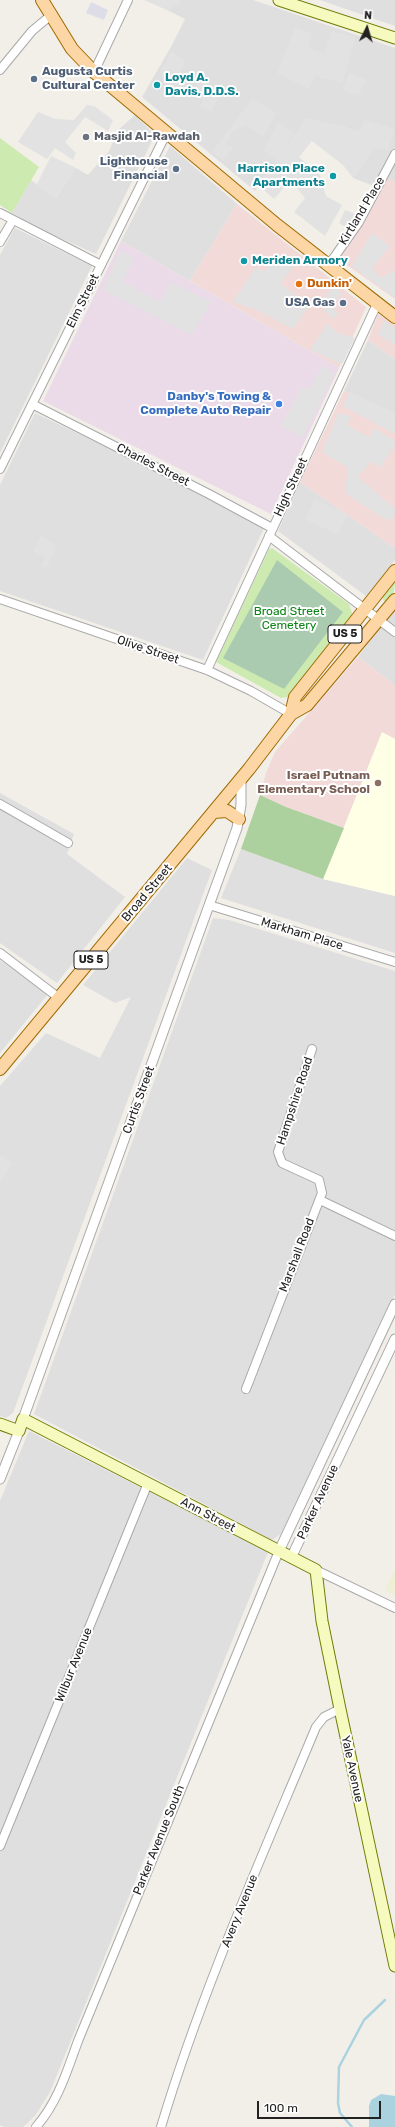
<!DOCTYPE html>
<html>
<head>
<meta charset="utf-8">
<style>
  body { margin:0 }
  #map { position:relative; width:395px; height:2127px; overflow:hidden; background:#f2efe9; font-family:Rubik,sans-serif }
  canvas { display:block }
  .north { position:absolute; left:347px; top:8px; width:40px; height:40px; -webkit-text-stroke:3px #fff; paint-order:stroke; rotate:5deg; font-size:11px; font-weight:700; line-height:16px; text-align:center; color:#222 }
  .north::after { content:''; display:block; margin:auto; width:14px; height:18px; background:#222; clip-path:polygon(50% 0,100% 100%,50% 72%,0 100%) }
  .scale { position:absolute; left:257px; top:2101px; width:124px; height:18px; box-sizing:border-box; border:2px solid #222; border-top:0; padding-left:5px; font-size:12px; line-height:14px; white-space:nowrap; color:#222; -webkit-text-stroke:3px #fff; paint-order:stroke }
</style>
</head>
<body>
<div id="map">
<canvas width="395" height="2127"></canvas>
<div class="north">N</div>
<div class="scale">100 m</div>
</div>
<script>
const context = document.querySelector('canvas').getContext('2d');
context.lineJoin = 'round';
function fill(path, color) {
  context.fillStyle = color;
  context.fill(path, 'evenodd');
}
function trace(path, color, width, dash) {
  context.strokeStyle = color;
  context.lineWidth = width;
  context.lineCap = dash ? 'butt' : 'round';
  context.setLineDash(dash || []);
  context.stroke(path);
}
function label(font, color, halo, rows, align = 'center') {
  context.font = font + ' Rubik,sans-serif';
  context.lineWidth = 4;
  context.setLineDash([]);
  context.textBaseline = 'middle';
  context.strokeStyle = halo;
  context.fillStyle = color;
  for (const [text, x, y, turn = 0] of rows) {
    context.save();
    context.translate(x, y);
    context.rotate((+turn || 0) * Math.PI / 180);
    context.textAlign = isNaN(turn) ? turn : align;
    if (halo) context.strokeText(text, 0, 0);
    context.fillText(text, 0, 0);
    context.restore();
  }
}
const residential = new Path2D(`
  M173,0H253L395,48V182L383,176L374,186L353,178L374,147L358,132L347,128L306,119L255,191L142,97L172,45L185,19L169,11Z
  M320,0H395V26Z
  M135,115L155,135L96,254L44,231L12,213L31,180L56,198L76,168L88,175L109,151L118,130Z
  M170,146L237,204L190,281L121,241Z
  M15,228L92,266L0,453V255Z
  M368,340L395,359V413L344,391Z
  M35,413L125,456L264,528L203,660L0,591V485Z
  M300,482L395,548V560L366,596L278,531Z
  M395,607V685L358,657Z
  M0,793L74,834L67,854L125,897L57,983L0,943Z
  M241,849L323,879L395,896V953L221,898Z
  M187,858L212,870L13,1413L6,1418L0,1416V1086L46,1033L100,1058L131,997L115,1003L83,985Z
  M213,918L229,920L395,971V1294L281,1534L272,1540L34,1414Z
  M0,960L48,994L0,1053Z
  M29,1431L268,1552L50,2092L35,2116L23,2127H4L0,2125V1501Z`);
const commercial = new Path2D(`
  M387,178L395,182V299L337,258Z
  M237,204L366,307L339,368L190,281Z
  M378,314L395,325V359L368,340Z
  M344,391L395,413V548L300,482Z
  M358,657L395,685V739L382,733L344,828L286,807L260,795L266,773L275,752Z`);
const industrial = new Path2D(`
  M121,241L339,368L271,514L43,401Z`);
const education = new Path2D(`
  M382,732L395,739V896L323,879Z`);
const farmland = new Path2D(`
  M395,1569V1595L385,1590Z`);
const grass = new Path2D(`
  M0,138L39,167L12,213L0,205Z
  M272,548L349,604L353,616L290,694L288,697L281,698L216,662L269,549ZM277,561L343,612L224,658Z
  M395,580C395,588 394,600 384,601L382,597Z`);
const forest = new Path2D(`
  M260,795L286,807L344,828L323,879L241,849Z`);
const cemetery = new Path2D(`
  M277,560L343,612L284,689L223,658Z`);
const parking = new Path2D(`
  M144,0H181L179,6L173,3L169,11Z
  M295,28L312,33L308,48L324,53L332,31L356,37L342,83L315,76L309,89L277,73Z
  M171,51L186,61L180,72L186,79L179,92L166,87L169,79L160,73Z
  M349,73L366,79L359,95L342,90Z
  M201,78L222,92L211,111L201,107L203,100L190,92Z
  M252,99L277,113L263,136L246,125L231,132L226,144L233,148L223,161L212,152Z
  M87,105L94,106L113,120L108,131L85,117L65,142L76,153L73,160L55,148L47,159L18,142L38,112L55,119L74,120Z
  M306,119L347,128L358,132L365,120L395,129L388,150L374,148L353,178L343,165L312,141L299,157L320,175L326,196L342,205L325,236L294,212L305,198L296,187L288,183L274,199L258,185L276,160L263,151L278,122L294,133L281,153Z
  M51,156L76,168L56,198L36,186Z
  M345,210L359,215L350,230L339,223Z
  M372,233L390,246L372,268L381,278L395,270V298L352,266Z
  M120,251L134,257L123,282L160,302L171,282L211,302L192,335L103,290Z
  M276,257L294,266L280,284L310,305L293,329L254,309L233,302L255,268L265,271Z
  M335,285L342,293L332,307L338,314L333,319L319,304Z
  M384,321L395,328V345L378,334Z
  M328,323L336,332L355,338L342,364L310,350Z
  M322,366L334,373L303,437L281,426L302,387L309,390Z
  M350,392L395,413V434L343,406Z
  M338,413L351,416L347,425L369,437L374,428L395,441V445L380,468L371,461L358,477L395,509V514L391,521L381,517L345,493L348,468L322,452Z
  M315,499L347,515L338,535L305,519Z
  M41,536L57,546L46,568L41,566L45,557L33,551Z
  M0,1154L12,1163L0,1183Z`);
const plaza = new Path2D(`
  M91,2L108,10L104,20L86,13Z`);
const water = new Path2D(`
  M381,2094L395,2096V2127H369V2106L371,2100Z`);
const stream = new Path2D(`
  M352,2127L340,2113L338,2103L339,2067L364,2020L385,2000`);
const minor = new Path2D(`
  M0,70L32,31L50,16
  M94,72L128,0
  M0,213L101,265
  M0,242L13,220
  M328,266L359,222L395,154
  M32,404L209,494L272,528
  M0,469L166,134
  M269,536L395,632
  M0,599L207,670L251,691L291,714
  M207,670L377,304
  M0,804L68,843
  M209,905L395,962
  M0,953L59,998
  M320,1200L395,1236
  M246,1389L322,1193L319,1180L282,1163L278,1152L312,1049
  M316,1570L395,1608
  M0,1846L148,1483
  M36,2127C58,2102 67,2071 78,2041L279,1551
  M161,2127C202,1990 261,1859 316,1727L324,1717L340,1709`);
const tertiary = new Path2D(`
  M23,1419L237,828L241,805V779
  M0,1479L19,1431
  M279,1551L395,1304
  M291,1558L395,1339`);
const secondary = new Path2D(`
  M279,0L395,38
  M0,1424L19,1431L23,1419L316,1570L322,1621L340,1709L395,1966`);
const primary = new Path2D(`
  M42,0L72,49L94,72L277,225L395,317
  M291,714L295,697L395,571
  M214,812L227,811L239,819
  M0,1069L249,769L291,714L307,705L395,600`);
const markers = [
  [34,79,4,"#5c6f8a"],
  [157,85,4,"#0f9aa8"],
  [86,137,4,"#6b7280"],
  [176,169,4,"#5c6f8a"],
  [333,176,4,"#0f9aa8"],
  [244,261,4,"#0f9aa8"],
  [299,284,4,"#e8710a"],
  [343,303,4,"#5c6f8a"],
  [279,404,4,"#3f7fe0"],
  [378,783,4,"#8d6e63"]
];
const shields = [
  [345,634,34],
  [91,960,34]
];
const shieldNames = [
  ["US 5",345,634],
  ["US 5",91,960]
];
const serviceNames = [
  ["Augusta Curtis",42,72,"left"],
  ["Cultural Center",42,86,"left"],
  ["Lighthouse",168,162],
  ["Financial",168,176],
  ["USA Gas",335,303]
];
const cultureNames = [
  ["Loyd A.",165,78],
  ["Davis, D.D.S.",165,92],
  ["Harrison Place",325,169,"right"],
  ["Apartments",325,183,"right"],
  ["Meriden Armory",252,261]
];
const worshipNames = [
  ["Masjid Al-Rawdah",94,137]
];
const streetNames = [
  ["Kirtland Place",362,211,-59],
  ["Elm Street",83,301,-64],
  ["Charles Street",153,465,27],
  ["High Street",291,487,-65],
  ["Olive Street",148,650,19],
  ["Broad Street",147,893,-50],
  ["Markham Place",302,934,17],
  ["Curtis Street",139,1100,-70],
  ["Hampshire Road",295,1101,-72],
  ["Marshall Road",297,1255,-69],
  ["Parker Avenue",318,1502,-65],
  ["Ann Street",208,1515,28],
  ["Wilbur Avenue",74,1665,-68],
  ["Yale Avenue",352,1769,78],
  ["Parker Avenue South",159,1840,-68],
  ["Avery Avenue",240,1911,-68]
];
const foodNames = [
  ["Dunkin'",307,284]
];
const shopNames = [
  ["Danby's Towing &",271,397],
  ["Complete Auto Repair",271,411]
];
const parkNames = [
  ["Broad Street",289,612],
  ["Cemetery",289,626]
];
const educationNames = [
  ["Israel Putnam",370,776],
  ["Elementary School",370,790]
];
fill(residential, '#e0dfdf');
fill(commercial, '#f2dad9');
fill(industrial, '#ebdbe8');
fill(education, '#ffffe5');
fill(farmland, '#eef0d5');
fill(grass, '#cdebb0');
fill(forest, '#add19e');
fill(cemetery, '#aacbaf');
fill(parking, '#e2e2e2');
fill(plaza, '#dddde8');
fill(water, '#aad3df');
trace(stream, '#aad3df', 2.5);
trace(minor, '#a9a9a9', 10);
trace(tertiary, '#a9a9a9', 11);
trace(secondary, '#707d05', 13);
trace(primary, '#a06b00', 14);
trace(minor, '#fff', 8);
trace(tertiary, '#fff', 9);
trace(secondary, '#f7fabf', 11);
trace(primary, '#fcd6a4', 12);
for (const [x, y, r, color] of markers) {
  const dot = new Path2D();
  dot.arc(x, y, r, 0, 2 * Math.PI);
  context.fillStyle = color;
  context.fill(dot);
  trace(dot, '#fff', 1.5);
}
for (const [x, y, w] of shields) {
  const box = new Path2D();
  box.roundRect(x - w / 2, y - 9, w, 18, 3);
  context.fillStyle = '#fff';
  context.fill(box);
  trace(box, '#222', 1);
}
label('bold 11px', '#222', null, shieldNames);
label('bold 12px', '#4e5e75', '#fff', serviceNames, 'right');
label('bold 12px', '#0d838f', '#fff', cultureNames, 'left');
label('bold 12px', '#5b616d', '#fff', worshipNames, 'left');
label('12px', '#222', '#fff', streetNames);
label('bold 12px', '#c56008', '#fff', foodNames, 'left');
label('bold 12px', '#366cbe', '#fff', shopNames, 'right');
label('12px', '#0c8416', '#fff', parkNames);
label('bold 12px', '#785e54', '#fff', educationNames, 'right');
</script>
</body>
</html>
